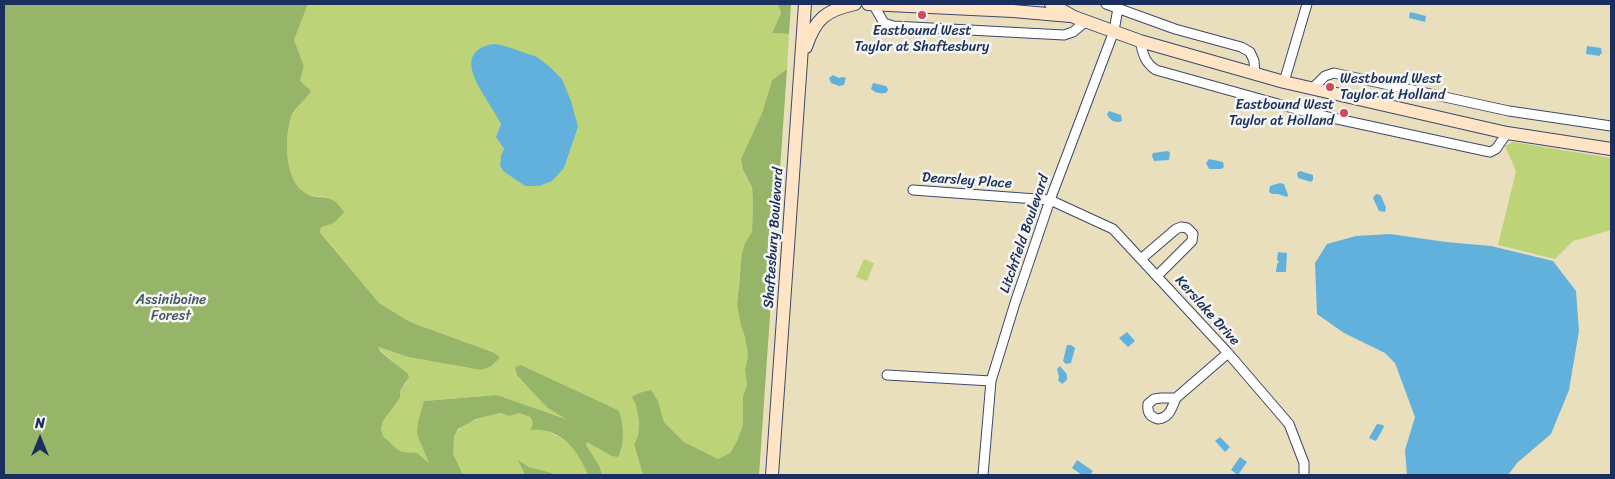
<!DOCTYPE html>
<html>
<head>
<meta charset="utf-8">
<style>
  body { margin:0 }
  #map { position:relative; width:1615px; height:479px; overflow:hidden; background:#eadfbc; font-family:Sriracha,sans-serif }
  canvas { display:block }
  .frame { position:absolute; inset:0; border:5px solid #1b2f5e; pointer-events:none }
  .north { position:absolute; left:15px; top:414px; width:50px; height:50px; -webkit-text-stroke:4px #f6f6f2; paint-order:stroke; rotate:0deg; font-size:14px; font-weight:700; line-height:20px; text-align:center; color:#1b2f5e }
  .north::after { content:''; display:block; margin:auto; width:18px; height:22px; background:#1b2f5e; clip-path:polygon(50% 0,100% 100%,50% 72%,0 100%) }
</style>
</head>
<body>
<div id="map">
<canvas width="1615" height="479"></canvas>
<div class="frame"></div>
<div class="north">N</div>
</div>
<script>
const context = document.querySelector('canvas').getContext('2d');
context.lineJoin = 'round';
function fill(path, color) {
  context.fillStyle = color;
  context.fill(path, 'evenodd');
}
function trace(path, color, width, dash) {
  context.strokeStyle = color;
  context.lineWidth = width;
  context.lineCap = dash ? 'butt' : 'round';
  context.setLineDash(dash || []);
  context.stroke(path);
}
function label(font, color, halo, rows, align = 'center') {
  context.font = font + ' Sriracha,sans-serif';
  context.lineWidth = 5;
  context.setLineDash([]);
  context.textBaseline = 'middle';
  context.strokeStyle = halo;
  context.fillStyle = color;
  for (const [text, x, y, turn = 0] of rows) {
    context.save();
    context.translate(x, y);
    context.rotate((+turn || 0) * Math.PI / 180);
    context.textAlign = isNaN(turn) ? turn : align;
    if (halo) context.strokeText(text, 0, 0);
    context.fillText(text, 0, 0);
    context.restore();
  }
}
const green = new Path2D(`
  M308,4H778L781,13L772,33L789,34L787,69L772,80L762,113L741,159L743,170L752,187L753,202L752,232L745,243L739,279L737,305L741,326L745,337L748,356L745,370L747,385L743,396V424L737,441L730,453L718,459L684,442L664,422L658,401L632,397L636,405L639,421L638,437L634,446L643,475H602L600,467L585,445L587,442L612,455L621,453C622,439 625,422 618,410L521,365L525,382L540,400L567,419L497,395L424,401L430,464L417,453L404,452L398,450L383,436L381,429L383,421L400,398L399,391L407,382L396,364L377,347L408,357L481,370L490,367L500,358L495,353L410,322L379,303L320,231L321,227L329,225L327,197C319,196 311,197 304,192C284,179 284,136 292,116C296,108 303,101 309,95L300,81L304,66L294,40ZM497,114L578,127L564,168L525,186L503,171L500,166L501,155L504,149L496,137L501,124Z
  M1513,142L1611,158V230L1573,241L1555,259L1498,245L1516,171L1505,146Z
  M864,259L874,263L867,281L856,277Z
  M500,413L510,416L519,413L530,417C537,431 558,433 569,444C578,453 583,464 588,475H553L552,473L529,467L519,461L524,473L522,475H463C460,469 455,461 453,454C446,425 479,418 500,413Z`);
const forest = new Path2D(`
  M4,4H308L294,40L304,66L300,81L311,91C306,100 297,105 292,115C284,136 284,179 304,192C321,204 328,188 344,212C337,221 332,225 321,227L320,232L379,303L410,322L495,353L500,358L490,367L481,370L408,357L378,347L381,352L408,374L409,377L400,391V398L383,421L381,429L383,436L398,450L404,452L417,453L429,463L417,434L418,422L424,401L497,395L566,419L548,408L540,400L517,375L515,367L521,365L618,410C624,419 625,447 618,457L612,456L587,442L586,445L600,467L602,475H588C577,450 562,428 531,430L533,422L530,417L519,413L510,416L500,413L476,419L458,429L454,437L453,454L463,475H4Z
  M778,4H791L789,34L772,33L781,13Z
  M787,69L759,475H643L634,445L638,436L639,421L636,405L632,397L639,393L651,390L658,401L664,422L684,442L718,459L730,453L737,441L743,424V396L747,385L745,370L748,356L745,337L741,326L737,305L742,253L745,243L752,232L753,202L752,187L743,170L741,159L762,113L772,80Z
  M518,460L529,467L552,473L553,475H522L524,473Z`);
const water = new Path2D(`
  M1410,12L1426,16L1425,22L1409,18Z
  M494,44L505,46L537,57L551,68L562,79L571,101L578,127L564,168L552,181L539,186H525L503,171L500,166L501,155L504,149L496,137L501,124C491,101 444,52 494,44Z
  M1587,46L1601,48L1602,54H1600V56L1586,54Z
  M833,75L839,78L842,77L846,78L844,85L839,86L831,83L829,78Z
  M873,83L886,86L888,89L887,92C882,95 875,93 871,89Z
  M1109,111L1121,115L1122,121C1116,124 1109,120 1107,114Z
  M1168,151L1170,153L1169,160L1154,161L1152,156L1153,153Z
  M1209,159L1223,162L1224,167L1221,169H1209L1206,163Z
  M1300,171L1313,175V180L1311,182L1298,178L1297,173Z
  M1280,183L1284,184L1288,195L1287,197L1278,194H1272L1269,192L1270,186Z
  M1376,194L1380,195C1382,197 1384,204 1386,207L1385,212L1379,211L1373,198Z
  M1390,234L1446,242L1491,246L1553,261L1576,291L1579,331L1569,390L1551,434L1517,463L1508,475H1407L1405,450L1415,417L1395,363L1385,353L1344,333L1317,314L1315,263L1327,244L1356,236Z
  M1278,252L1287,253L1286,272H1276L1277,264L1279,262L1277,260Z
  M1127,332L1135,341L1128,347L1119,338Z
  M1067,345H1071L1075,348L1071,363L1066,364L1063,361Z
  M1060,366C1064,372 1068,372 1067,380L1062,384L1058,380L1059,377L1057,369Z
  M1377,424L1383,425L1384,427L1376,441L1369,438Z
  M1220,437L1230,447L1225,452L1215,441Z
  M1240,457L1247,462L1238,475L1231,470Z
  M1077,460L1093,471L1090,475H1082L1072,468Z`);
const street = new Path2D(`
  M873,4L884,23L893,26L1064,35L1073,32L1086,21
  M1106,4L1175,29L1241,47L1250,52L1254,61L1255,74
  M1140,41C1143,53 1144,62 1156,70L1314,114L1490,152L1496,149L1507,133
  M1284,82L1307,4
  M1312,89L1325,76L1334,73L1509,111L1611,126
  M913,190L1050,200L1113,229L1228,353L1289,424L1304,463V475
  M1141,259L1176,229L1181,227L1187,228L1193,234L1192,241L1157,276
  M887,375L991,381
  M1161,398H1176C1172,407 1170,418 1158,419C1150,417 1147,412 1148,404L1154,399Z
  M1176,398L1228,353
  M983,475L991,381L1015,303L1050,200L1114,31L1118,8`);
const secondary = new Path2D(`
  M868,4L1013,11L1070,16
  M1051,4L1074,17L1140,41L1284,82L1507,133L1611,149
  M806,47C815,19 826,10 855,4
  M772,475L805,4`);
const markers = [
  [922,15,5,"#d1495b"],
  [1330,87,5,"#d1495b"],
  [1344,113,5,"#d1495b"]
];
const poiNames = [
  ["Eastbound West",922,31],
  ["Taylor at Shaftesbury",922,47],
  ["Westbound West",1340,79,"left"],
  ["Taylor at Holland",1340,95,"left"],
  ["Eastbound West",1334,105,"right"],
  ["Taylor at Holland",1334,121,"right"]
];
const streetNames = [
  ["Dearsley Place",967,181,4],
  ["Litchfield Boulevard",1025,234,-71],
  ["Shaftesbury Boulevard",774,238,-86],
  ["Kerslake Drive",1207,311,48]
];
const parkNames = [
  ["Assiniboine",171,300],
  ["Forest",171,316]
];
fill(green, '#bdd378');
fill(forest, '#96b568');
fill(water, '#62b0dc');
trace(street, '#3a496c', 11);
trace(secondary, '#3a496c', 14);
trace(street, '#fff', 9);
trace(secondary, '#ffe4c6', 12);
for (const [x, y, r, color] of markers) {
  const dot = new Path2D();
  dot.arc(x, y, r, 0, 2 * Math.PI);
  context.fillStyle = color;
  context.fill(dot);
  trace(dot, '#f6f6f2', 2);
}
label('14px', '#1b2f5e', '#f6f6f2', poiNames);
label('14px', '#1b2f5e', '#f6f6f2', streetNames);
label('14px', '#445864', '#f6f6f2', parkNames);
</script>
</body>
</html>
